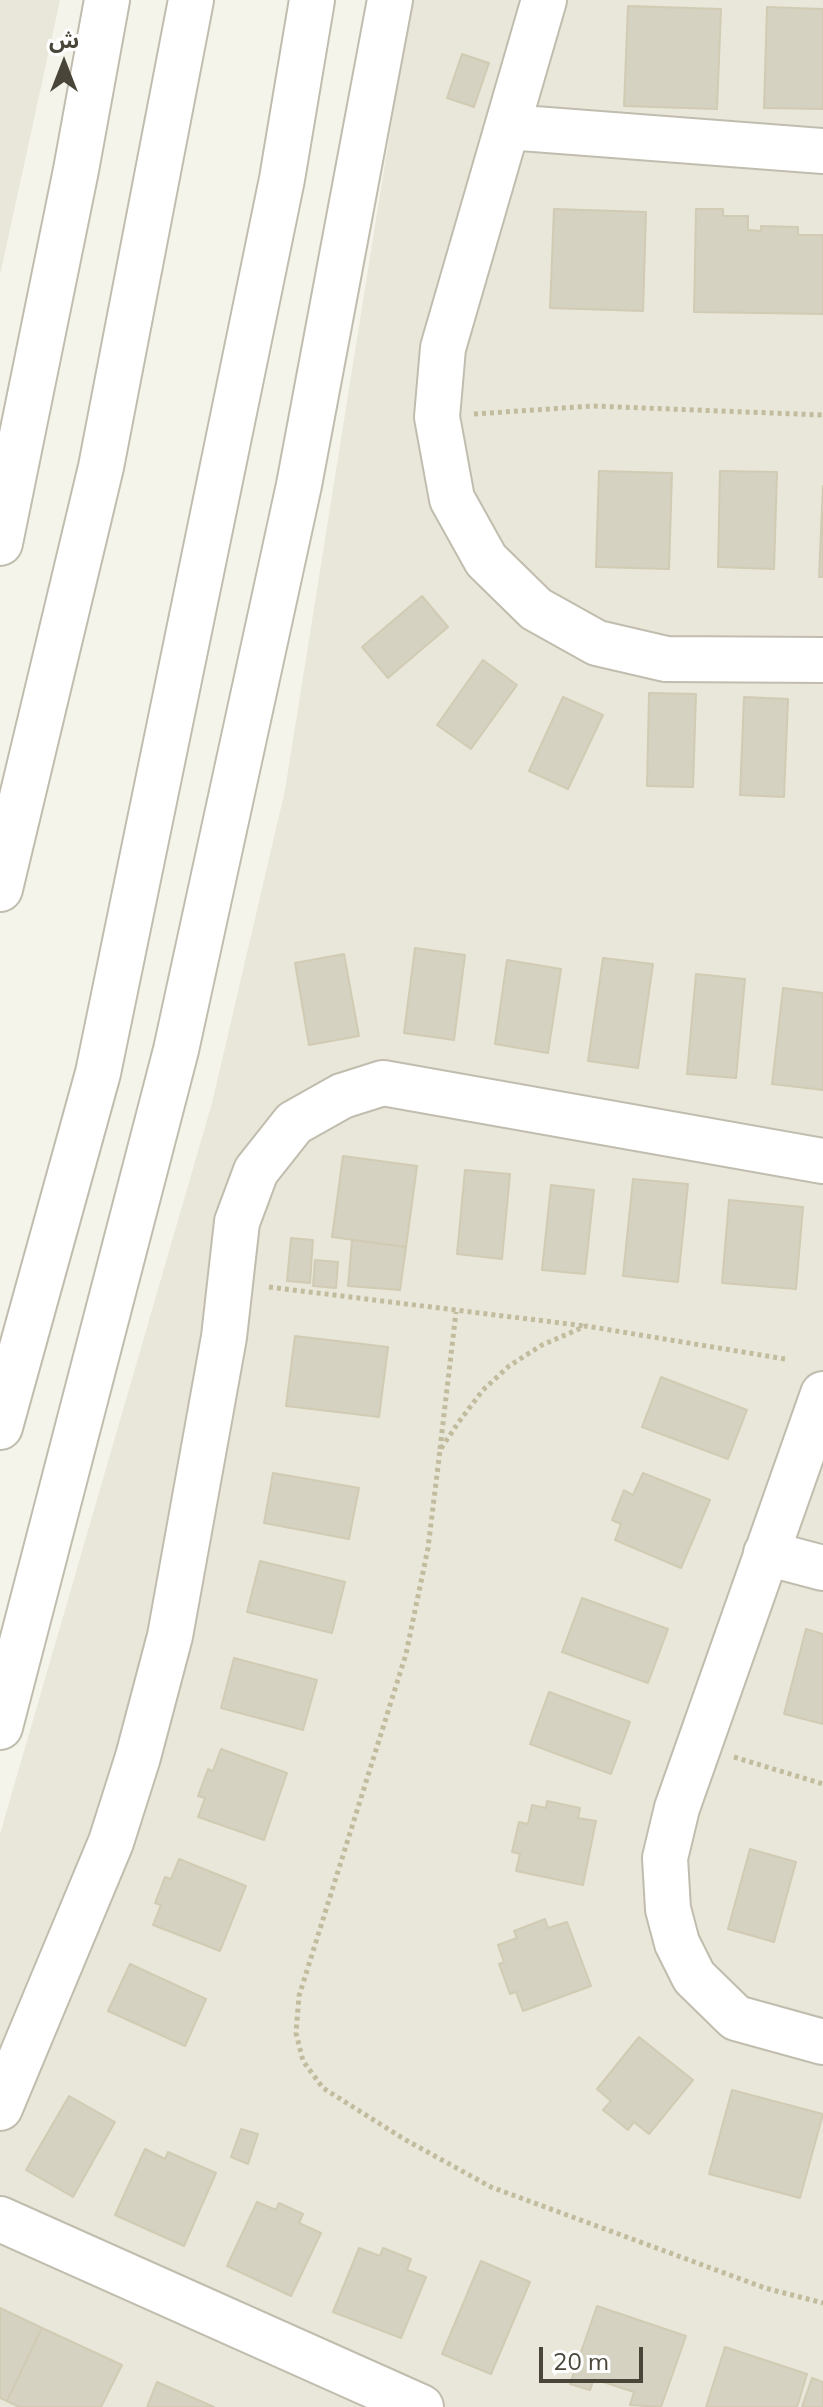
<!DOCTYPE html>
<html>
<head>
<meta charset="utf-8">
<style>
  body { margin:0 }
  #map { position:relative; width:823px; height:2407px; overflow:hidden; background:#f5f4eb; font-family:Mulish,"Noto Sans Arabic",sans-serif }
  canvas { display:block }
  .north { position:absolute; left:24px; top:24px; width:80px; height:80px; -webkit-text-stroke:6px #fff; paint-order:stroke; rotate:0deg; font-size:22px; font-weight:700; line-height:32px; text-align:center; color:#494639 }
  .north::after { content:''; display:block; margin:auto; width:28px; height:36px; background:#494639; clip-path:polygon(50% 0,100% 100%,50% 72%,0 100%) }
  .scale { position:absolute; left:539px; top:2347px; width:104px; height:36px; box-sizing:border-box; border:4px solid #494639; border-top:0; padding-left:10px; font-size:24px; line-height:28px; white-space:nowrap; color:#494639; -webkit-text-stroke:6px #fff; paint-order:stroke }
</style>
</head>
<body>
<div id="map">
<canvas width="823" height="2407"></canvas>
<div class="north">ش</div>
<div class="scale">20 m</div>
</div>
<script>
const context = document.querySelector('canvas').getContext('2d');
context.lineJoin = 'round';
function fill(path, color) {
  context.fillStyle = color;
  context.fill(path, 'evenodd');
}
function trace(path, color, width, dash) {
  context.strokeStyle = color;
  context.lineWidth = width;
  context.lineCap = dash ? 'butt' : 'round';
  context.setLineDash(dash || []);
  context.stroke(path);
}
const residential = new Path2D(`
  M0,0H60L0,275Z
  M411,0H823V2407H0V1834L212,1103L285,790Z`);
const building = new Path2D(`
  M628,6L721,9L717,109L624,106Z
  M767,7L823,9V109L764,108Z
  M462,54L489,63L474,107L447,98Z
  M554,209L646,212L643,311L550,308Z
  M696,209H723V216H748V230L761,231V226L798,227V235H823V314L694,312Z
  M599,471L672,473L669,569L596,567Z
  M720,471L777,472L774,569L718,567Z
  M823,486V577H819Z
  M422,596L448,627L388,678L362,647Z
  M483,660L517,685L471,749L437,725Z
  M649,693L696,694L693,787L647,786Z
  M563,697L603,715L568,789L529,771Z
  M744,697L788,699L784,797L740,795Z
  M415,948L465,955L454,1040L404,1033Z
  M344,954L359,1036L309,1045L295,963Z
  M603,958L653,964L638,1068L588,1061Z
  M507,960L561,969L548,1053L495,1044Z
  M696,974L745,979L736,1078L687,1074Z
  M783,988L823,993V1090L772,1084Z
  M343,1156L417,1166L406,1247L332,1237Z
  M465,1170L510,1174L502,1259L457,1254Z
  M633,1179L688,1184L678,1282L623,1276Z
  M551,1185L594,1190L585,1274L542,1270Z
  M729,1200L803,1207L796,1289L722,1283Z
  M291,1238L313,1240L310,1283L287,1281Z
  M352,1240L406,1247L400,1290L348,1286Z
  M315,1260L338,1262L336,1288L313,1286Z
  M295,1336L388,1347L379,1417L286,1406Z
  M661,1377L747,1410L728,1459L642,1427Z
  M273,1473L359,1488L349,1539L264,1523Z
  M643,1473L710,1500L681,1568L615,1540L621,1524L612,1520L624,1490L633,1495Z
  M260,1561L345,1582L332,1633L247,1612Z
  M582,1598L668,1629L648,1683L562,1652Z
  M806,1629L823,1634V1724L784,1714Z
  M234,1658L317,1680L303,1730L221,1708Z
  M549,1692L630,1722L611,1774L530,1744Z
  M221,1749L287,1773L264,1840L198,1817L205,1798L198,1796L208,1769L213,1771Z
  M547,1801L580,1808L578,1818L596,1821L583,1885L516,1871L520,1854L512,1852L519,1822L528,1824L532,1805L546,1808Z
  M750,1849L796,1862L774,1942L728,1929Z
  M179,1859L246,1886L220,1951L153,1925L161,1905L155,1903L165,1877L171,1879Z
  M545,1919L548,1928L567,1922L591,1986L523,2011L516,1992L510,1994L499,1964L504,1962L498,1945L517,1938L514,1931Z
  M130,1964L206,1999L185,2046L108,2011Z
  M639,2037L693,2080L649,2134L634,2122L628,2130L603,2110L611,2101L597,2089Z
  M732,2090L823,2114L800,2198L709,2174Z
  M69,2096L115,2122L73,2197L26,2170Z
  M241,2129L258,2134L248,2164L231,2157Z
  M145,2149L165,2159L168,2152L216,2173L184,2246L115,2215Z
  M257,2202L276,2210L279,2203L303,2214L299,2223L321,2233L291,2296L227,2266Z
  M359,2248L380,2256L383,2248L411,2259L407,2270L426,2277L401,2338L333,2312Z
  M481,2261L530,2282L491,2374L442,2354Z
  M597,2306L686,2336L661,2407L630,2405L634,2392L594,2379L590,2390L570,2384Z
  M0,2308L42,2328L7,2401L0,2398Z
  M42,2328L122,2365L101,2407H19L7,2401Z
  M725,2347L807,2374L797,2407H706Z
  M812,2378L823,2382V2407H802Z
  M157,2382L214,2407H147Z`);
const path = new Path2D(`
  M474,414L593,406L823,415
  M269,1287L585,1326
  M785,1359L586,1326L542,1345L509,1366L483,1390L458,1423L440,1450L428,1548L406,1654L299,1996L296,2033L303,2061L323,2088L404,2139L491,2187L765,2288L823,2303
  M440,1449L456,1312
  M734,1757L823,1784`);
const minor = new Path2D(`
  M544,0L443,348L437,417L452,499L486,560L536,609L597,643L666,659L823,660
  M508,127L823,151
  M0,543L76,170L107,0
  M0,889L101,467L191,0
  M823,1394L677,1808L665,1858L668,1909L677,1943L694,1977L736,2018L823,2042
  M0,1427L98,1073L282,179L312,0
  M766,1553L823,1568
  M0,1727L176,1050L299,485L390,0
  M0,2108L111,1842L138,1757L170,1636L224,1337L237,1222L256,1171L294,1123L342,1096L383,1083L823,1161
  M0,2219L421,2407`);
fill(residential, '#e9e7d9');
fill(building, '#d6d2c1');
trace(building, '#d1cbb4', 2);
trace(minor, '#c1bdae', 48);
trace(path, '#c2bc9f', 5, [4, 4]);
trace(minor, '#fff', 44);
</script>
</body>
</html>
